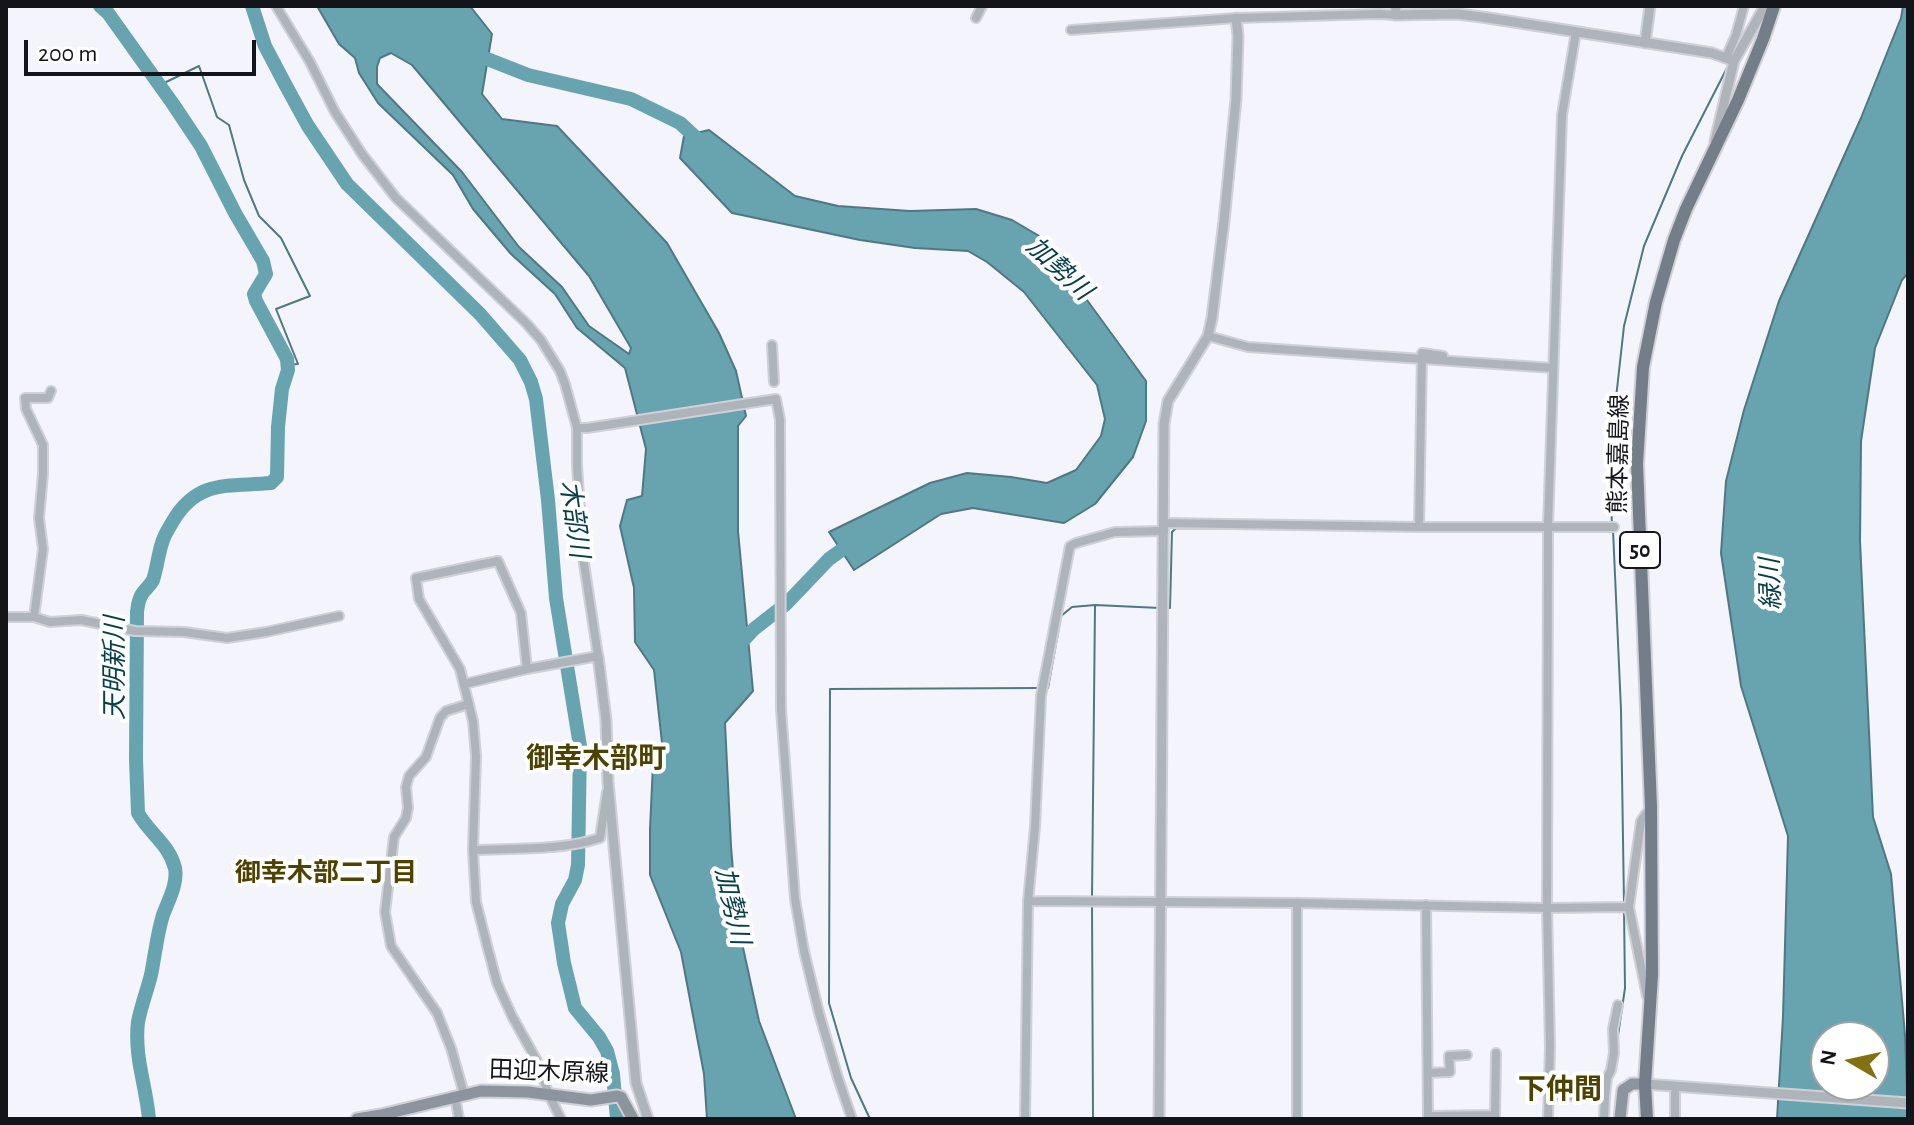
<!DOCTYPE html>
<html>
<head>
<meta charset="utf-8">
<style>
  body { margin:0 }
  #map { position:relative; width:1914px; height:1125px; overflow:hidden; background:#f4f4fc; font-family:"Alegreya Sans",sans-serif }
  canvas { display:block }
  .frame { position:absolute; inset:0; border:8px solid #14141b; pointer-events:none }
  .north { position:absolute; left:1810px; top:1021px; width:80px; height:80px; box-sizing:border-box; background:#fff; border:2px solid #a1a1a4; border-radius:50%; rotate:279deg; font-size:22px; font-weight:700; line-height:32px; text-align:center; color:#14141b }
  .north::after { content:''; display:block; margin:auto; width:28px; height:36px; background:#837111; clip-path:polygon(50% 0,100% 100%,50% 72%,0 100%) }
  .scale { position:absolute; left:24px; top:40px; width:232px; height:36px; box-sizing:border-box; border:4px solid #14141b; border-top:0; padding-left:10px; font-size:24px; line-height:28px; white-space:nowrap; color:#14141b; -webkit-text-stroke:6px #fff; paint-order:stroke }
</style>
</head>
<body>
<div id="map">
<canvas width="1914" height="1125"></canvas>
<div class="frame"></div>
<div class="north">N</div>
<div class="scale">200 m</div>
</div>
<script>
const context = document.querySelector('canvas').getContext('2d');
context.lineJoin = 'round';
function fill(path, color) {
  context.fillStyle = color;
  context.fill(path, 'evenodd');
}
function trace(path, color, width, dash) {
  context.strokeStyle = color;
  context.lineWidth = width;
  context.lineCap = dash ? 'butt' : 'round';
  context.setLineDash(dash || []);
  context.stroke(path);
}
function label(font, color, halo, rows, align = 'center') {
  context.font = font + ' "Alegreya Sans","Noto Sans JP",sans-serif';
  context.lineWidth = 8;
  context.setLineDash([]);
  context.textBaseline = 'middle';
  context.strokeStyle = halo;
  context.fillStyle = color;
  for (const [text, x, y, turn = 0] of rows) {
    context.save();
    context.translate(x, y);
    context.rotate((+turn || 0) * Math.PI / 180);
    context.textAlign = isNaN(turn) ? turn : align;
    if (halo) context.strokeText(text, 0, 0);
    context.fillText(text, 0, 0);
    context.restore();
  }
}
const water = new Path2D(`
  M317,6H470L492,34L482,94L502,119L557,126L667,243L719,333L736,371L746,416L738,426V531L753,691L725,723L731,846L737,920L759,1021L796,1119H707L704,1074L681,952L650,875V829L653,764L663,752L654,670L635,642L634,588L620,526L627,500L642,496L646,449L625,368L577,328L555,294L511,254L473,209L453,175L378,103L359,73L355,58L339,44ZM391,53L412,65L589,276L631,348L629,354L589,326L562,287L519,247L462,172L377,84V67L380,58Z
  M1903,6H1908V273L1902,280L1875,348L1861,441L1860,541L1873,817L1891,874L1905,1035L1908,1119H1777L1783,1017L1788,836L1741,686L1721,553L1726,481L1744,410L1779,301L1861,118L1901,18ZM1826,1037H1874V1085H1826Z
  M709,130L795,196L838,206L910,211L976,209L1012,220L1041,237L1146,381V421L1133,457L1095,504L1064,523L973,508L941,514L854,570L829,532L930,483L967,473L1011,477L1047,483L1076,470L1101,436L1105,419L1097,385L1024,292L987,262L968,251L915,248L860,240L732,213L680,158L684,136Z`);
const stream = new Path2D(`
  M1737,47L1742,27
  M160,85L199,66L217,117L229,125L244,180L259,216L281,238L310,296L276,309L298,364L284,365
  M1612,523L1608,470L1624,326L1644,246L1682,156L1729,64
  M1613,530L1621,710L1624,903
  M1167,608H1170L1172,532L1176,528L1300,529
  M1046,688H1048L1061,616L1072,607L1095,605L1160,608
  M1092,898L1095,605
  M1092,904L1093,1119
  M1617,1042L1625,988L1624,909
  M870,1119L851,1078L829,1003L830,689L1039,688`);
const river = new Path2D(`
  M100,6L108,13L173,104L201,146L235,213L263,261L266,274L254,294L256,301L287,359L288,370L282,389L278,427L277,477L271,483C228,487 198,479 173,521C169,528 164,535 162,543C158,555 157,568 153,580C150,586 145,589 142,594C138,600 138,606 137,612L136,759L138,813C149,833 169,844 175,868C178,884 168,901 163,915C157,934 155,955 151,975C147,991 141,1006 138,1022C134,1057 146,1085 149,1119
  M252,6L265,46L285,84L308,126L347,184L480,314L520,360L531,382L536,399L548,500L556,598L580,746L578,865L575,880L562,904L558,923L564,963L575,1008L599,1037L607,1051L613,1074L617,1119
  M472,53L528,75L631,99L680,123L706,147
  M736,648L754,629L786,604L829,559L857,539`);
const minor = new Path2D(`
  M276,6L310,62L335,112L362,154L396,198L526,323L541,340L560,371L565,384L577,428V465L583,557L598,656L527,669L464,684
  M976,18L982,6
  M1071,30L1236,18L1380,14L1395,15
  M1726,58L1736,35L1744,6
  M1208,336L1248,347L1553,368
  M772,345L774,382
  M577,428H587L776,399L780,420L781,709L795,899L804,951L819,1013L838,1078L852,1119
  M1164,523L1419,527H1614
  M1419,527L1422,353L1443,356
  M6,617H34L50,622L81,620L135,631L184,632L227,638L266,632L339,616
  M34,617L43,549L39,518L43,474V445L26,409L25,398H48L51,391
  M527,669L521,613L498,561L416,578L419,599L460,669L473,721L476,756L473,850L476,902L488,949L497,983L512,1016L537,1061L549,1095L561,1119
  M473,850C514,848 560,851 600,838L607,792
  M1028,901L1297,903L1547,908L1629,907
  M1297,903V1119
  M1426,905L1428,1119
  M1647,996L1629,907L1641,821L1651,807
  M1428,1073L1450,1072L1449,1056L1467,1055
  M1675,1093V1119
  M464,1094L451,1048L437,1013L391,946L385,912L394,837L406,818L408,808L406,787L409,776L426,757L440,718L446,711L469,704
  M455,1096L459,1119
  M1549,1096H1605L1604,1119
  M1605,1096L1607,1078L1611,1070L1614,1053L1613,1029L1618,1005
  M1428,1116L1495,1115
  M1495,1118L1496,1053
  M1025,1119L1028,901L1035,827L1041,696L1070,546L1076,543L1115,532L1164,531
  M1548,1119L1550,1046L1547,908L1548,525L1562,115L1576,32`);
const tertiary = new Path2D(`
  M1396,6L1395,15L1457,14L1482,17L1712,53L1734,61
  M1645,43L1650,6
  M1715,141L1734,61L1765,6
  M598,656L606,720L608,782L636,1083L648,1119
  M1645,1084L1908,1103
  M1159,1119L1164,424L1168,401L1208,336L1212,318L1224,221L1236,99L1238,36L1236,18`);
const secondary = new Path2D(`
  M357,1119L381,1115L481,1091L528,1092L591,1100L617,1096L621,1097L633,1119
  M1620,1119L1623,1090L1632,1084H1645`);
const primary = new Path2D(`
  M1647,1119L1645,1084L1652,975L1651,807L1637,464L1643,367L1656,302L1674,240L1686,209L1738,100L1763,39L1774,6`);
const shields = [
  [1640,550,40]
];
const shieldNames = [
  ["50",1640,550]
];
const streetNames = [
  ["熊本嘉島線",1619,454,-89],
  ["田迎木原線",549,1072,2]
];
const waterNames = [
  ["加勢川",1059,269,43],
  ["木部川",574,519,82],
  ["緑川",1771,584,-92],
  ["天明新川",115,668,-90],
  ["加勢川",732,906,77]
];
const neighbourhoodNames = [
  ["御幸木部二丁目",326,873]
];
const quarterNames = [
  ["御幸木部町",596,759],
  ["下仲間",1560,1090]
];
fill(water, '#68a3b0');
trace(water, '#4f7883', 2);
trace(stream, '#4f7883', 2);
trace(river, '#68a3b0', 14);
trace(minor, '#d0d0d8', 12);
trace(tertiary, '#d0d0d8', 13);
trace(secondary, '#d0d0d8', 15);
trace(primary, '#d0d0d8', 16);
trace(minor, '#aeb4ba', 8);
trace(tertiary, '#aeb4ba', 9);
trace(secondary, '#8c959e', 11);
trace(primary, '#737e89', 12);
for (const [x, y, w] of shields) {
  const box = new Path2D();
  box.roundRect(x - w / 2, y - 18, w, 36, 6);
  context.fillStyle = '#fff';
  context.fill(box);
  trace(box, '#14141b', 2);
}
label('bold 22px', '#14141b', null, shieldNames);
label('24px', '#14141b', '#fff', streetNames);
label('italic 26px', '#063f49', '#fff', waterNames);
label('bold 26px', '#4e4200', '#fff', neighbourhoodNames);
label('bold 28px', '#4e4200', '#fff', quarterNames);
</script>
</body>
</html>
